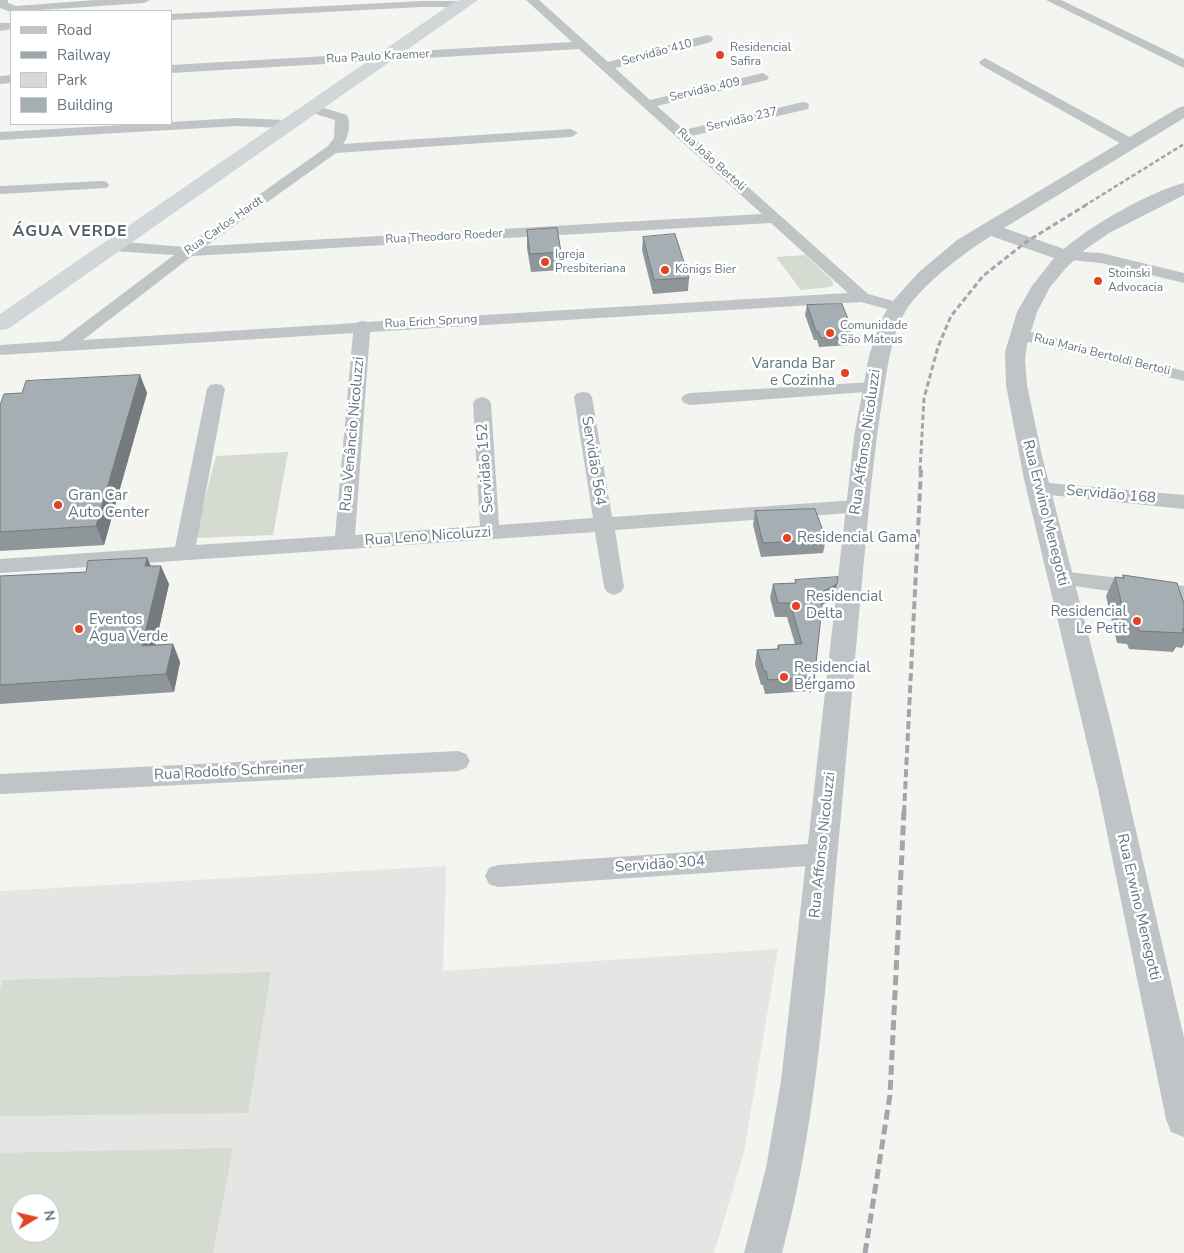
<!DOCTYPE html>
<html>
<head>
<meta charset="utf-8">
<style>
  body { margin:0 }
  #map { position:relative; width:1184px; height:1253px; overflow:hidden; background:#f4f4f0; font-family:"Nunito Sans",sans-serif }
  canvas { display:block }
  .legend { position:absolute; left:10px; top:10px; width:162px; height:115px; box-sizing:border-box; background:#fff; border:1px solid #c1c8cd; margin:0; padding:6px 9px; list-style:none; font-size:15px; color:#637681 }
  .legend li { display:flex; align-items:center; gap:10px; height:25px }
  .legend b { width:25px; border:1px solid #c1c8cd }
  .north { position:absolute; left:10px; top:1193px; width:50px; height:50px; box-sizing:border-box; background:#fff; border:1px solid #c1c8cd; border-radius:50%; rotate:81deg; font-size:14px; font-weight:700; line-height:20px; text-align:center; color:#637681 }
  .north::after { content:''; display:block; margin:auto; width:18px; height:22px; background:#e14323; clip-path:polygon(50% 0,100% 100%,50% 72%,0 100%) }
</style>
</head>
<body>
<div id="map">
<canvas width="1184" height="1253"></canvas>
<ul class="legend">
<li><b style="height:6px;background:#bfc4c6"></b>Road</li>
<li><b style="height:6px;background:#a0a7ab"></b>Railway</li>
<li><b style="height:14px;background:#d5dbd1"></b>Park</li>
<li><b style="height:14px;background:#a5afb3"></b>Building</li>
</ul>
<div class="north">N</div>
</div>
<script>
const context = document.querySelector('canvas').getContext('2d');
context.lineJoin = 'round';
function fill(path, color) {
  context.fillStyle = color;
  context.fill(path, 'evenodd');
}
function trace(path, color, width, dash) {
  context.strokeStyle = color;
  context.lineWidth = width;
  context.lineCap = dash ? 'butt' : 'round';
  context.setLineDash(dash || []);
  context.stroke(path);
}
function label(font, color, halo, rows, align = 'center') {
  context.font = font + ' "Nunito Sans",sans-serif';
  context.lineWidth = 5;
  context.setLineDash([]);
  context.textBaseline = 'middle';
  context.strokeStyle = halo;
  context.fillStyle = color;
  for (const [text, x, y, turn = 0] of rows) {
    context.save();
    context.translate(x, y);
    context.rotate((+turn || 0) * Math.PI / 180);
    context.textAlign = isNaN(turn) ? turn : align;
    if (halo) context.strokeText(text, 0, 0);
    context.fillText(text, 0, 0);
    context.restore();
  }
}
const built = new Path2D(`
  M446,866L443,971L778,949L744,1152L714,1253H0V891ZM20,1203H50V1233H20Z`);
const green = new Path2D(`
  M805,255L832,280L833,285L830,287L801,290L776,257Z
  M288,452L273,535L195,538L216,456Z
  M271,972L248,1113L0,1116V989L3,980Z
  M233,1148L213,1253H0V1153ZM20,1203H50V1233H20Z`);
const minor = new Path2D(`
  M0,0H8V3L16,6L96,0H150L144,3L11,12L0,8Z
  M526,0H539L608,62L707,35L711,36L713,39L711,42L615,68L650,100L763,73L769,77L767,80L657,106L684,130L803,102L808,103L809,106L808,109L691,136L868,294L904,304L906,307L904,310L898,312L861,302L370,332L355,535L480,526L473,403L476,399L482,397L488,399L491,403L499,525L593,518L574,397L577,393L583,392L589,393L592,397L612,517L856,500L863,502L866,507L863,512L615,530L624,587L621,592L614,595L607,592L604,587L595,532L0,573V559L175,547L207,389L210,385L216,384L222,385L225,389L196,545L335,536L353,333L0,355V345L60,341L174,255L112,251L107,249L104,246L107,243L112,241L185,247L328,146L334,138L335,120L306,111L305,108L306,105L311,104L347,115C351,124 349,137 343,144L571,129L578,133L571,137L336,153L206,246L762,214L579,49L171,73V65L572,42ZM771,223L848,293L368,322L362,321L356,323L83,340L192,256Z
  M1046,0H1061L1184,59V68Z
  M422,1H458L464,4L458,7H422L171,20V14Z
  M0,23H11V29L0,31Z
  M985,58L1135,140L1137,143L1130,147L1125,146L981,65L979,62Z
  M11,75V83L0,84V76Z
  M237,118L285,120L292,124L285,128L237,126L0,140V132L140,124H171V122Z
  M102,181L107,182L109,185L107,188L0,194V186Z
  M1066,251L1101,253L1184,273V283L1101,263L1061,259L1058,256L1061,253Z
  M1019,329L1184,371V381L1013,338L1011,334L1013,330Z
  M873,382L879,383L882,387L879,391L690,405L684,403L681,399L684,395L690,393Z
  M1038,482L1184,495V509L1031,493L1028,488L1031,483Z
  M1061,571L1184,586V602L1054,583L1051,578L1054,573Z
  M458,751L466,754L470,761L466,768L458,771L0,794V774Z
  M823,843L832,846L835,854L832,862L823,865L498,887L489,884L485,876L489,868L498,865Z`);
const tertiary = new Path2D(`
  M1184,106V118L1004,228L1064,249C1090,226 1151,191 1184,183V195L1109,233L1086,249L1066,268L1050,287L1037,312L1027,344L1025,360L1027,385L1042,456L1111,723L1184,1038V1137L1171,1132L1166,1119L1098,789L1024,479L1006,385L1005,352L1017,312L1032,286L1054,258L991,236C965,252 920,286 905,312C892,335 888,363 884,389C878,425 874,460 870,496C857,630 846,766 833,901C823,1020 813,1137 782,1253H744L766,1168L781,1081L854,437L869,356L881,320L891,303L919,272L957,240L1178,108Z`);
const trunk = new Path2D(`
  M459,0H478L8,329L0,330V314L451,4Z`);
const railFar3 = new Path2D(`
  M1084,206L1184,144`);
const railFar2 = new Path2D(`
  M920,471L924,398L938,347L951,316L983,276L1026,242L1086,205`);
const railFar1 = new Path2D(`
  M904,813L921,470`);
const rail = new Path2D(`
  M865,1253L890,1095L904,811`);
const wall = new Path2D(`
  M527,230L561,252L562,270L531,272L527,248Z
  M643,237L689,278L688,291L653,294L642,250Z
  M807,305L852,329L850,345L819,347L817,340H814L805,315Z
  M140,375L147,393L104,545L0,551V405L22,393Z
  M755,511L826,539L823,553L761,557L753,525Z
  M147,558L151,566L169,584L155,645L173,644L180,662L174,692L0,704V576L86,572Z
  M1123,575L1184,604V644L1182,648L1176,647L1173,652L1129,649L1127,644L1117,643L1106,596L1115,577L1122,578Z
  M795,580L837,584L834,598L822,605L814,681L810,694L809,691L765,694L763,685H761L755,664L757,650L777,649L778,645L795,644L787,617H775L770,598L773,584L795,583Z`);
const shadedWall = new Path2D(`
  M140,375L147,393L104,545L96,526Z
  M147,558L155,576L145,566Z
  M161,566L169,584L151,664L142,646Z
  M837,584L834,598L822,605L820,599L822,592Z
  M173,644L180,662L174,692L166,674Z`);
const building = new Path2D(`
  M557,228L561,252L530,254L527,230Z
  M675,234L689,278L654,280L643,237Z
  M842,304L852,329H849L852,336L821,338L818,331H816L807,305Z
  M140,375L96,526L0,532V405L4,394L22,393L26,381Z
  M815,509L826,539L763,543L755,511Z
  M147,558L145,566H161L142,646L173,644L166,674L0,685V576L86,572L88,561Z
  M1123,575L1177,583L1184,604V629H1182L1184,633L1139,631L1137,625H1127L1115,577L1124,578Z
  M838,577L837,584L822,592L823,598L820,599L822,607L814,681L813,677L768,680L766,671H764L757,650L779,649L778,645L802,644L790,603H778L773,584L796,583L795,580Z`);
const markers = [
  [720,55,5,"#e14323"],
  [545,262,5,"#e14323"],
  [665,270,5,"#e14323"],
  [1098,281,5,"#e14323"],
  [830,333,5,"#e14323"],
  [845,373,5,"#e14323"],
  [58,505,5,"#e14323"],
  [787,538,5,"#e14323"],
  [796,606,5,"#e14323"],
  [1137,621,5,"#e14323"],
  [79,629,5,"#e14323"],
  [784,677,5,"#e14323"]
];
const farPoinames = [
  ["Residencial",730,48],
  ["Safira",730,62],
  ["Igreja",555,255],
  ["Presbiteriana",555,269],
  ["Königs Bier",675,270],
  ["Stoinski",1108,274],
  ["Advocacia",1108,288],
  ["Comunidade",840,326],
  ["São Mateus",840,340]
];
const farStreetnames = [
  ["Servidão 410",657,53,-15],
  ["Rua Paulo Kraemer",378,57,-3],
  ["Servidão 409",705,90,-13],
  ["Servidão 237",742,120,-13],
  ["Rua João Bertoli",711,160,42],
  ["Rua Carlos Hardt",224,226,-35],
  ["Rua Theodoro Roeder",444,237,-3],
  ["Rua Erich Sprung",431,322,-3],
  ["Rua Maria Bertoldi Bertoli",1102,355,14]
];
const poiNames = [
  ["Varanda Bar",835,364,"right"],
  ["e Cozinha",835,381,"right"],
  ["Gran Car",68,496],
  ["Auto Center",68,513],
  ["Residencial Gama",797,538],
  ["Residencial",806,597],
  ["Delta",806,614],
  ["Residencial",1127,612,"right"],
  ["Le Petit",1127,629,"right"],
  ["Eventos",89,620],
  ["Água Verde",89,637],
  ["Residencial",794,668],
  ["Bérgamo",794,685]
];
const streetNames = [
  ["Rua Venâncio Nicoluzzi",353,434,-85],
  ["Rua Affonso Nicoluzzi",866,442,-82],
  ["Servidão 564",593,461,81],
  ["Servidão 152",486,468,-94],
  ["Servidão 168",1111,495,5],
  ["Rua Erwino Menegotti",1045,513,76],
  ["Rua Leno Nicoluzzi",428,537,-4],
  ["Rua Rodolfo Schreiner",229,772,-3],
  ["Rua Affonso Nicoluzzi",823,845,-84],
  ["Servidão 304",660,865,-4],
  ["Rua Erwino Menegotti",1138,907,77]
];
const farDistrictnames = [
  ["ÁGUA VERDE",70,232]
];
fill(built, '#e5e5e4');
fill(green, '#d5dbd1');
fill(minor, '#bfc4c6');
fill(tertiary, '#bfc4c6');
fill(trunk, '#d1d6d9');
trace(railFar3, '#a0a7ab', 2.5, [4.5, 2.5]);
trace(railFar2, '#a0a7ab', 3, [5.5, 3]);
trace(railFar1, '#a0a7ab', 4, [8, 4]);
trace(rail, '#a0a7ab', 5, [10, 5]);
fill(wall, '#8e969a');
fill(shadedWall, '#747a7d');
fill(building, '#a5afb3');
trace(building, '#747a7d', 1);
for (const [x, y, r, color] of markers) {
  const dot = new Path2D();
  dot.arc(x, y, r, 0, 2 * Math.PI);
  context.fillStyle = color;
  context.fill(dot);
  trace(dot, '#fff', 2);
}
label('12px', '#637681', '#fff', farPoinames, 'left');
label('12px', '#637681', '#fff', farStreetnames);
label('15px', '#637681', '#fff', poiNames, 'left');
label('15px', '#637681', '#fff', streetNames);
context.letterSpacing = '1px';
label('bold 16px', '#515e66', '#fff', farDistrictnames);
context.letterSpacing = '0px';
</script>
</body>
</html>
